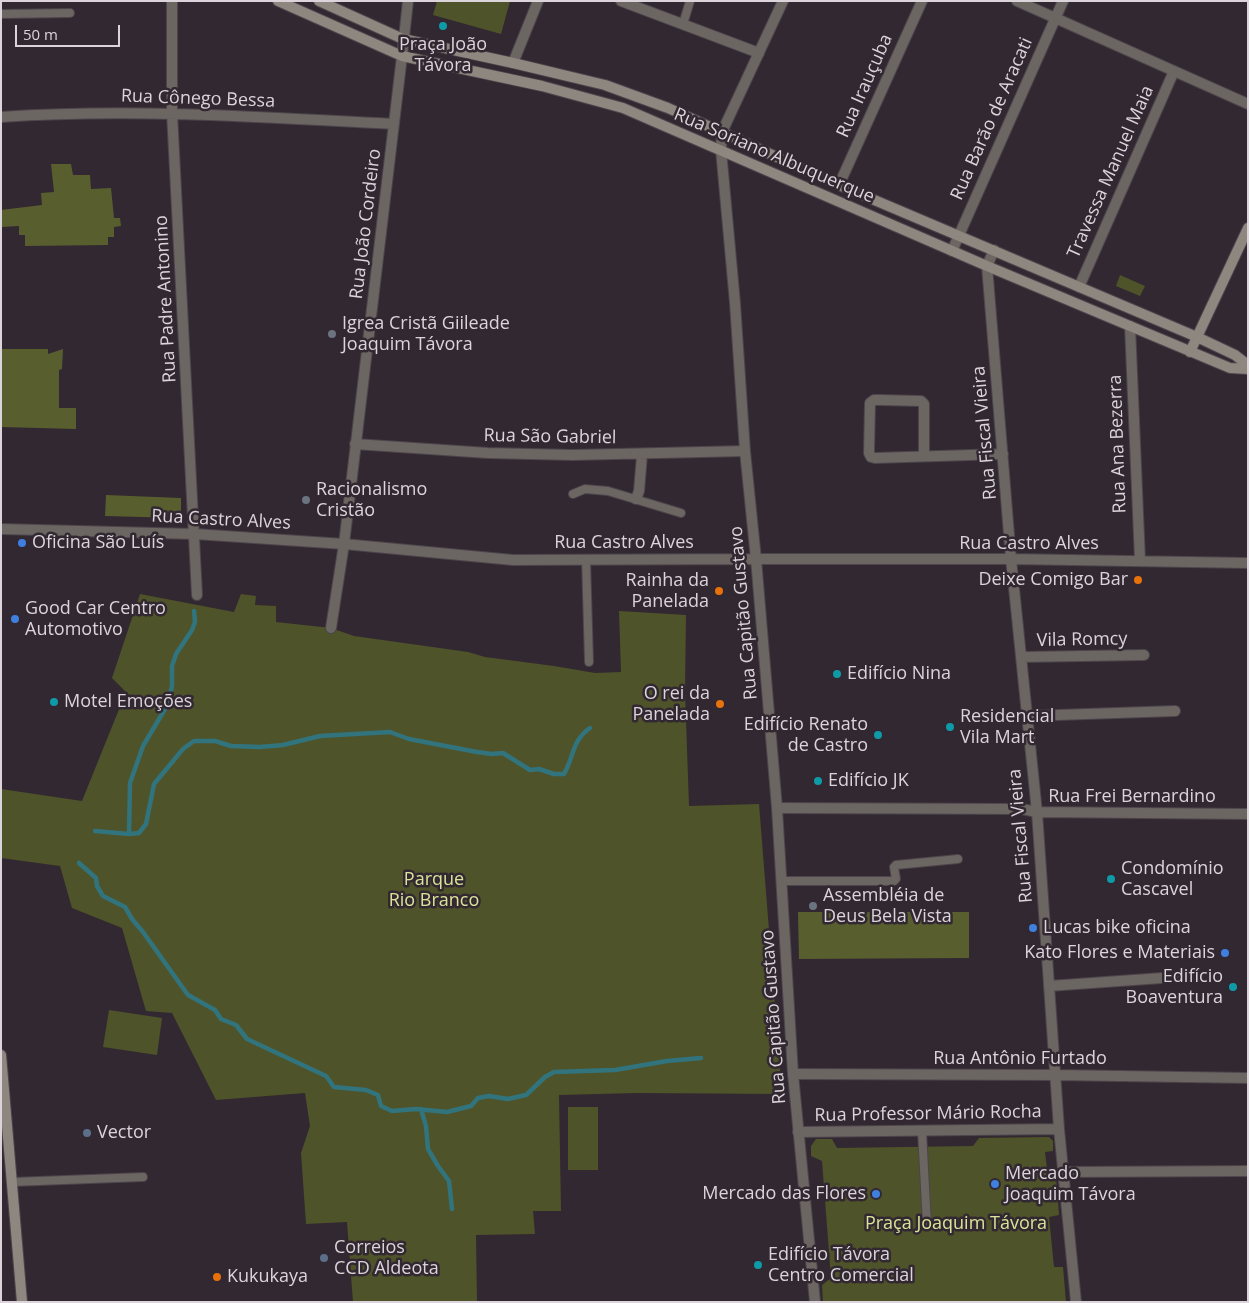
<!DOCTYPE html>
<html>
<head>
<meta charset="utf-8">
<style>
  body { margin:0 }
  #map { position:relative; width:1249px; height:1303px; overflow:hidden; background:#322831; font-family:"Open Sans",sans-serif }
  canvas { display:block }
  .frame { position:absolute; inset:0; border:2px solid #dbd4da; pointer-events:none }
  .scale { position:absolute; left:15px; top:25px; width:105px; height:22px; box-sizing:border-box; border:2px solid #dbd4da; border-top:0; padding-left:6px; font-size:15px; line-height:18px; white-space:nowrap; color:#dbd4da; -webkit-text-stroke:4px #322831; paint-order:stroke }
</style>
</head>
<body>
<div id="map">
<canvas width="1249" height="1303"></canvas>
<div class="frame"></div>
<div class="scale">50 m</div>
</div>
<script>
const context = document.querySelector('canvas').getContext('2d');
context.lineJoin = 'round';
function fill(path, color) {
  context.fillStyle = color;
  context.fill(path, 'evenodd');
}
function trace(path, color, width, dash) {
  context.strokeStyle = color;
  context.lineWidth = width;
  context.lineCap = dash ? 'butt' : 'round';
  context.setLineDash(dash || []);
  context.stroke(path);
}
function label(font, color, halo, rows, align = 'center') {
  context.font = font + ' "Open Sans",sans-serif';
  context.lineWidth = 5;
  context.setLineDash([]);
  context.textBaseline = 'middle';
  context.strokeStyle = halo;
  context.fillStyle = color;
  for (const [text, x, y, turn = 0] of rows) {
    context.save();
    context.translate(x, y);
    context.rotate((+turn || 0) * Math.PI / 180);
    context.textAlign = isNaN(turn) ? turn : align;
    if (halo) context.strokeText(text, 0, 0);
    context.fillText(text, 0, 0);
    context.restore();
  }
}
const green = new Path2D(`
  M437,1H510L501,34L433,15Z
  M1120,275L1145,286L1140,296L1116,286Z
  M140,594L234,612L241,594L256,596L255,605L276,606V622L331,628L354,636L468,652L485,657L554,666L595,673L621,672L619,611L686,615L685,692L689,806L759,804L782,1094L637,1093L559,1095L561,1211H533L535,1234L476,1235L477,1302H353L347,1222L306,1224L301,1153L310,1126L305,1093L216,1100L172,1013L146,1011L122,928L72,908L60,866L1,858V789L82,801L126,692L112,678Z
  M109,1010L162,1018L157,1055L103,1047Z
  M568,1107H598V1170H568Z
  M1049,1137L1053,1141V1151L1045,1152L1048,1177H1056L1059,1215L1049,1217L1054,1267H1063L1066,1302H823L822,1285L831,1278L822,1161L811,1156V1146L816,1139H832L837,1148L973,1146L979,1138Z`);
const forest = new Path2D(`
  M51,164H71L73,175H90L91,189L111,188L114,218H120L121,226L114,227V237H108V245L25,246V235H19V226L2,227L1,210L42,205L41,193L54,192Z
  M1,349H48V354L63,349L62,369L59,370V408H76V429L1,427Z
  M106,495L181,498V514L178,518L105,516Z
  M798,912H969V958L799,959Z`);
const stream = new Path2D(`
  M95,831L129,834L139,833L146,824L154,784L183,749L194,741H215L231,746L260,747L283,745L320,736L390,732L409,739L477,752L492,754L503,753L530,770L539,769L554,774H564C574,757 572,740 590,728
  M129,834L130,783L143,746L168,704L172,686V666L176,654L192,630L195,622L194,611
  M79,863L96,878L97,886L103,896L125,907L132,919L143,932L188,995L215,1010L221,1019L236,1025L247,1039L326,1076L334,1087L366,1090L378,1095L381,1106L392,1111L416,1109L447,1112L471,1106L478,1098L489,1096L508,1099L526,1095L545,1077L554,1072L615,1070L667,1061L701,1058
  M421,1109L426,1126L428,1149L438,1166L449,1181L452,1209`);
const service = new Path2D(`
  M1,14L70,13
  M683,24L690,1
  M573,494L585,489L608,491L681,513
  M586,559L589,662
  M782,881H894L896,879L894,867L896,865L958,859
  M922,1131L927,1225
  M12,1182L143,1177`);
const minor = new Path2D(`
  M172,1V113L197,595
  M621,1L759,53
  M1017,1L1248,104
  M1,117C133,108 262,117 394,124
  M839,185L922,1
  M994,250L987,266L1011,559L1037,812L1059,1129L1076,1302
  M1079,287L1174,71
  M1130,326L1140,560
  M355,444L488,453L573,455L745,451
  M924,456V404L921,401L880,400H874L870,403L869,453L871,457L875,458L1003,454
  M636,499L639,491L642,455
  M756,559H1011L1248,563
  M331,628L344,544L402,56
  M1022,657L1144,655
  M1027,716L1175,711
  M777,808L1022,809L1037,812L1248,814
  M1049,986L1190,976
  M793,1074L1055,1075L1248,1078
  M798,1132L1059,1129
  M1064,1172L1248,1171`);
const tertiary = new Path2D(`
  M783,1L722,132L721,150L735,303L745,451L756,559L777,808L793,1074L815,1302
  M402,56L408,1
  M513,63L538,1
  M952,251L1063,1
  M1,529L195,534L344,544L513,560L756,559`);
const secondary = new Path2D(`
  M278,1L402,56L542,86L623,108L987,266L1230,368L1248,369
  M319,1L403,39L513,63L605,85L668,108L839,185L1197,337L1235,355L1248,365
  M1190,352L1248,228
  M1,1055L22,1302`);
const markers = [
  [443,26,5,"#0f9aa8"],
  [332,334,5,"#6b7280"],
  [306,500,5,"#6b7280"],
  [22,543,5,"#3f7fe0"],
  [1138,580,5,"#e8710a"],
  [719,591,5,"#e8710a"],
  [15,619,5,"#3f7fe0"],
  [837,674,5,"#0f9aa8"],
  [54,702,5,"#0f9aa8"],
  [720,704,5,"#e8710a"],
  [950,727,5,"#0f9aa8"],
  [878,735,5,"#0f9aa8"],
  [818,781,5,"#0f9aa8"],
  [1111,879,5,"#0f9aa8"],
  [813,906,5,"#6b7280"],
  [1033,928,5,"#3f7fe0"],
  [1225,953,5,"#3f7fe0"],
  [1233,987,5,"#0f9aa8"],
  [87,1133,5,"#5c6f8a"],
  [995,1184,5,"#3f7fe0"],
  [876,1194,5,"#3f7fe0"],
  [324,1258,5,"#5c6f8a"],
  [758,1265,5,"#0f9aa8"],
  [217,1277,5,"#e8710a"]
];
const poiNames = [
  ["Praça João",443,45,"center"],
  ["Távora",443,66,"center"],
  ["Igrea Cristã Giileade",342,324],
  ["Joaquim Távora",342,345],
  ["Racionalismo",316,490],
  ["Cristão",316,511],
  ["Oficina São Luís",32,543],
  ["Deixe Comigo Bar",1128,580,"right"],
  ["Rainha da",709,581,"right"],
  ["Panelada",709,602,"right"],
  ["Good Car Centro",25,609],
  ["Automotivo",25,630],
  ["Edifício Nina",847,674],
  ["O rei da",710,694,"right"],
  ["Panelada",710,715,"right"],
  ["Motel Emoções",64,702],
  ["Residencial",960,717],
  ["Vila Mart",960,738],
  ["Edifício Renato",868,725,"right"],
  ["de Castro",868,746,"right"],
  ["Edifício JK",828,781],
  ["Condomínio",1121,869],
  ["Cascavel",1121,890],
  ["Assembléia de",823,896],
  ["Deus Bela Vista",823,917],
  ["Lucas bike oficina",1043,928],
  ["Kato Flores e Materiais",1215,953,"right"],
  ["Edifício",1223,977,"right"],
  ["Boaventura",1223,998,"right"],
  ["Vector",97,1133],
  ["Mercado",1005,1174],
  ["Joaquim Távora",1005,1195],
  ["Mercado das Flores",866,1194,"right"],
  ["Correios",334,1248],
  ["CCD Aldeota",334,1269],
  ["Edifício Távora",768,1255],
  ["Centro Comercial",768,1276],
  ["Kukukaya",227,1277]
];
const streetNames = [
  ["Rua Irauçuba",865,86,-66],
  ["Rua Cônego Bessa",198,99,2],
  ["Rua Barão de Aracati",992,119,-66],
  ["Rua Soriano Albuquerque",774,156,23],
  ["Travessa Manuel Maia",1111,172,-66],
  ["Rua João Cordeiro",366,224,-83],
  ["Rua Padre Antonino",166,299,-93],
  ["Rua Fiscal Vieira",985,433,-95],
  ["Rua São Gabriel",550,437,1],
  ["Rua Ana Bezerra",1118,444,-92],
  ["Rua Castro Alves",221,520,3],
  ["Rua Castro Alves",624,543],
  ["Rua Castro Alves",1029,544],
  ["Rua Capitão Gustavo",744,613,-95],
  ["Vila Romcy",1082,640,-1],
  ["Rua Frei Bernardino",1132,797],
  ["Rua Fiscal Vieira",1021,836,-95],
  ["Rua Capitão Gustavo",774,1017,-94],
  ["Rua Antônio Furtado",1020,1059],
  ["Rua Professor Mário Rocha",928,1114,-1]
];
const parkNames = [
  ["Parque",434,880],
  ["Rio Branco",434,901],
  ["Praça Joaquim Távora",956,1224]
];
fill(green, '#4f532a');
fill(forest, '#595e2f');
trace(stream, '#31747e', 4.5);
trace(service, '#4d444c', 10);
trace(minor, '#4d444c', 12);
trace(tertiary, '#4d444c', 12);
trace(secondary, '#4d444c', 12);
trace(service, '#6b6661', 8);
trace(minor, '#6b6661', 10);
trace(tertiary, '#6b6661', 10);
trace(secondary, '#8e877f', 10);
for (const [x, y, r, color] of markers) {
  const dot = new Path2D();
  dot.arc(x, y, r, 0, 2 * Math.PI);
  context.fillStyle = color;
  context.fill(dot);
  trace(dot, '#322831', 2);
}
label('18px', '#dbd4da', '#322831', poiNames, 'left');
label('18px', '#dbd4da', '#322831', streetNames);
label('18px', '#dae397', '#322831', parkNames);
</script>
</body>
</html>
